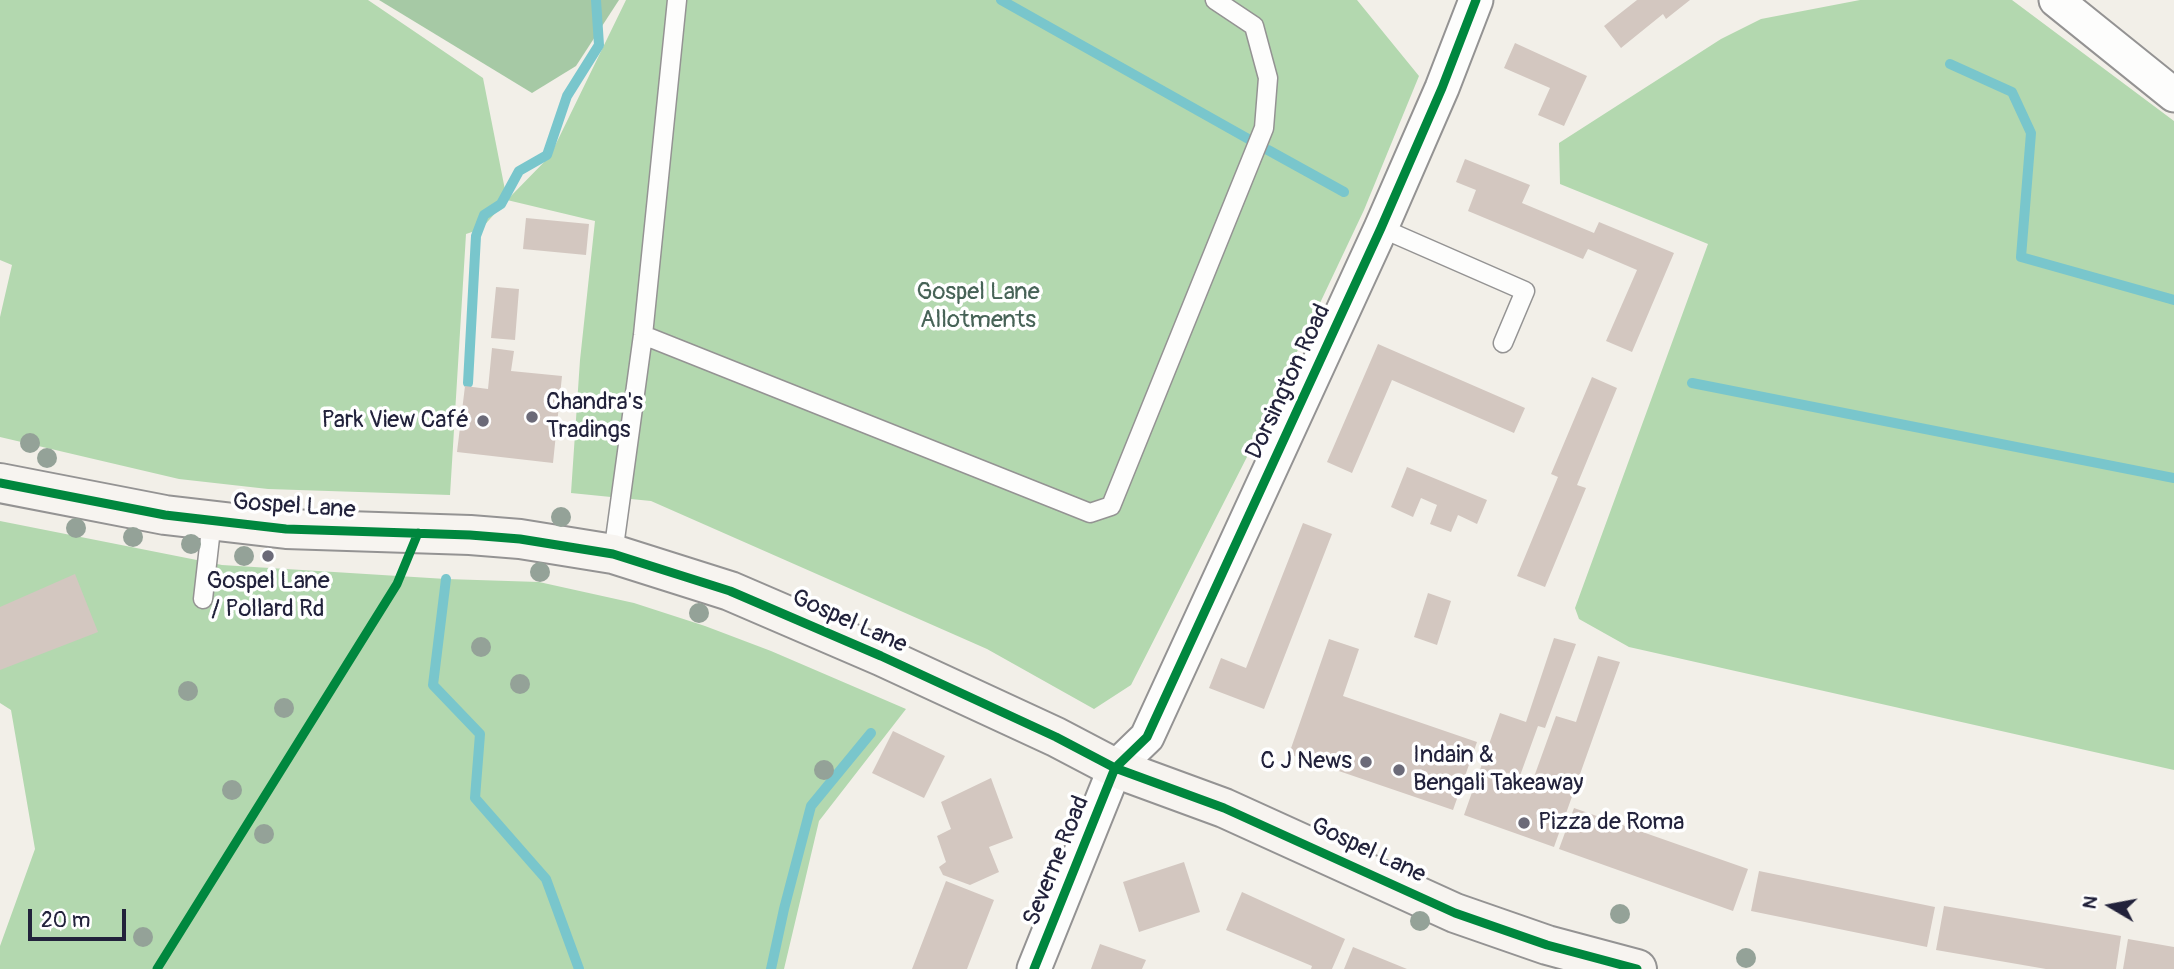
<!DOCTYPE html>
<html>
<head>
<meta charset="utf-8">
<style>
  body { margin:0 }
  #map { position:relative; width:2174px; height:969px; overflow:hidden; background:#f2efe8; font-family:Pangolin,sans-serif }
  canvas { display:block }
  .north { position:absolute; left:2076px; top:871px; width:70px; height:70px; -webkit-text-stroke:5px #fff; paint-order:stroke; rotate:280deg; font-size:19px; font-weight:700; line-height:28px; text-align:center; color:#22223b }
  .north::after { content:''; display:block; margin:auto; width:24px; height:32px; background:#22223b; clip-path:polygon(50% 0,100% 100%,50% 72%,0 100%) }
  .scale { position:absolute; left:28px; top:909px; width:98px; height:32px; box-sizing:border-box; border:4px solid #22223b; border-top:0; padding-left:9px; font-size:21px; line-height:24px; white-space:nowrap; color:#22223b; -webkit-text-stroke:5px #fff; paint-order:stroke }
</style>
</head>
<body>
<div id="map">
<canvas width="2174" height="969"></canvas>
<div class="north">N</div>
<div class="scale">20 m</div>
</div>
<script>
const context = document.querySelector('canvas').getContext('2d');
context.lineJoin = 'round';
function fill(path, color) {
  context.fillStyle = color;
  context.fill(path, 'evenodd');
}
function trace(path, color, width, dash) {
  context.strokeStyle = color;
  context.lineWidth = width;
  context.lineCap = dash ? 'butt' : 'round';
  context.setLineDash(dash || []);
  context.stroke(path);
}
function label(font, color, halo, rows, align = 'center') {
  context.font = font + ' Pangolin,sans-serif';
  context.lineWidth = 7;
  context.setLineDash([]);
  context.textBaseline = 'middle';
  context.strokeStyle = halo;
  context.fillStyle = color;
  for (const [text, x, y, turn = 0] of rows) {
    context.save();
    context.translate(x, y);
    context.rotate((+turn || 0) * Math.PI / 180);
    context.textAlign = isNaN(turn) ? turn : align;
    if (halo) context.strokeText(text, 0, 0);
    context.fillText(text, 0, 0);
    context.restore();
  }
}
const green = new Path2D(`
  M0,0H368L483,78L507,200L550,156L626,0H1357L1419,76L1364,210L1250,451L1131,685L1094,709L987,649L651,501L571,493L580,360L595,221L507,200L481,229L466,234L450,495L268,489L179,479L0,437V317L12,265L0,260Z
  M1860,0H2012L2174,121V770L1629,647L1579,619L1575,608L1708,244L1560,184L1559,143L1721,39L1761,19Z
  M0,521L222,565L446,579L539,582L634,603L705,626L771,651L906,709L819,821L784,969H0V946L35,849L11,710L0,703Z`);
const forest = new Path2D(`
  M379,0H619L576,66L532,93Z`);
const stream = new Path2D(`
  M1001,0L1252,141
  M1950,64L2012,92L2031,133L2021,257L2174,300
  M1268,150L1344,192
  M468,383L476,236L484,215L501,204L519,171L547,155L567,96L599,45L596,0
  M1692,383L2174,478
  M446,579L433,685L480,734L475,798L546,879L579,969
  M771,969L784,909L811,806L871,733`);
const building = new Path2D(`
  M1637,0H1690L1666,19L1663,14L1621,48L1604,26Z
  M1515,43L1587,76L1564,126L1538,115L1550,88L1504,68Z
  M1465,159L1530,185L1522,203L1594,233L1599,222L1674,253L1632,352L1606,341L1637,270L1588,249L1583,259L1468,211L1476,190L1456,182Z
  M526,218L589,224L586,255L523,249Z
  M496,287L519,289L515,340L491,338Z
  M1378,344L1525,408L1514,433L1392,380L1352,473L1327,462Z
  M492,348L514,351L511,371L562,376L553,463L457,452L465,386L488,389Z
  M1592,377L1617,388L1577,485L1586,488L1545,587L1517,576L1558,477L1551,474Z
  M1407,467L1487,500L1477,524L1458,515L1451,532L1430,524L1437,505L1421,498L1413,517L1391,507Z
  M1303,523L1332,534L1264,709L1209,688L1221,658L1246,668Z
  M75,574L98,632L0,670V607Z
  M1428,593L1451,601L1437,645L1414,637Z
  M1554,638L1576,644L1545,728L1538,726L1517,784L1530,788L1556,716L1576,722L1598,656L1620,662L1554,847L1464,815L1500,713L1526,722Z
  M1329,639L1359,649L1343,696L1477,742L1453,810L1289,754Z
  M893,731L945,756L924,798L872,773Z
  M991,778L1013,838L989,847L999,872L970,885L943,875L939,867L946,862L937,836L951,829L941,802Z
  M1574,808L1748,869L1733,911L1559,849Z
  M1184,862L1200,912L1139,932L1123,882Z
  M1759,871L1935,907L1927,947L1751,911Z
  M946,881L994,900L974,951L967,969H912Z
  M1242,892L1345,939L1332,969H1311L1312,966L1226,930Z
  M1944,906L2121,936L2116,969H2046L1936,950Z
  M2128,939L2174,947V969H2123Z
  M1100,944L1146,960L1142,969H1091Z
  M1353,947L1407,969H1344Z`);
const lane = new Path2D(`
  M1381,228L1525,291L1503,343
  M643,335L1090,513L1111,506L1264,128L1268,78L1254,26L1215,0
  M613,554L643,335L677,0
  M203,599L212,520`);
const street = new Path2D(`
  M2056,0L2174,95
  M1034,969L1115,768L1147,737L1381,228L1442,88L1476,0`);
const secondary = new Path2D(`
  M0,483L165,515L286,529L470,535L520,539L613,554L730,591L881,656L1056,737L1115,768L1224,808L1455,913L1547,945L1637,969`);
const cycleway = new Path2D(`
  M0,483L165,515L286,529L470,535L520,539L613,554L730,591L881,656L1056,737L1115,768L1224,808L1455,913L1547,945L1637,969
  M157,969L397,584L418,533
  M1034,969L1115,768L1147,737L1381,228L1442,88L1476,0`);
const trees = [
  [30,443],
  [47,458],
  [561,517],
  [76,528],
  [133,537],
  [191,544],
  [244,556],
  [540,572],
  [699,613],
  [481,647],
  [520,684],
  [188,691],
  [284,708],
  [824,770],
  [232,790],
  [264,834],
  [1620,914],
  [1420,921],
  [143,937],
  [1746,958]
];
const markers = [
  [532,417,7,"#6b6a78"],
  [483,421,7,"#6b6a78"],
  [268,556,7,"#6b6a78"],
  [1366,762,7,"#6b6a78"],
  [1399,770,7,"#6b6a78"],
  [1524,823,7,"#6b6a78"]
];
const parkNames = [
  ["Gospel Lane",978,293],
  ["Allotments",978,321]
];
const streetNames = [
  ["Dorsington Road",1289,382,-65],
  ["Gospel Lane",294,507,4],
  ["Gospel Lane",849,622,24],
  ["Gospel Lane",1368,851,25],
  ["Severne Road",1057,861,-68]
];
const poiNames = [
  ["Chandra's",546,403],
  ["Tradings",546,431],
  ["Park View Café",469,421,"right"],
  ["Gospel Lane",268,582,"center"],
  ["/ Pollard Rd",268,610,"center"],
  ["Indain &",1413,756],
  ["Bengali Takeaway",1413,784],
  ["C J News",1352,762,"right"],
  ["Pizza de Roma",1538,823]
];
fill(green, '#b3d8af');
fill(forest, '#a6c9a5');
trace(stream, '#79c6cc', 10);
fill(building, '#d3c7c0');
trace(lane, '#949393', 21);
trace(street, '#949393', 37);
trace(secondary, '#949393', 42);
trace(lane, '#fdfdfc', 18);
trace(street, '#fdfdfc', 33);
trace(secondary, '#f7f4f0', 38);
trace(cycleway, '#00873e', 9);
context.fillStyle = '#94a298';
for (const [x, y] of trees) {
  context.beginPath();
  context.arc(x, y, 10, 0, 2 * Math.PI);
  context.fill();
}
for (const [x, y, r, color] of markers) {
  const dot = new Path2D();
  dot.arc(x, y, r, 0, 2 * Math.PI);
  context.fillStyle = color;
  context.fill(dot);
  trace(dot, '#fff', 2.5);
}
label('24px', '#476357', '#fff', parkNames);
label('24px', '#22223b', '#fff', streetNames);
label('24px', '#22223b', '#fff', poiNames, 'left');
</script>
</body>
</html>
